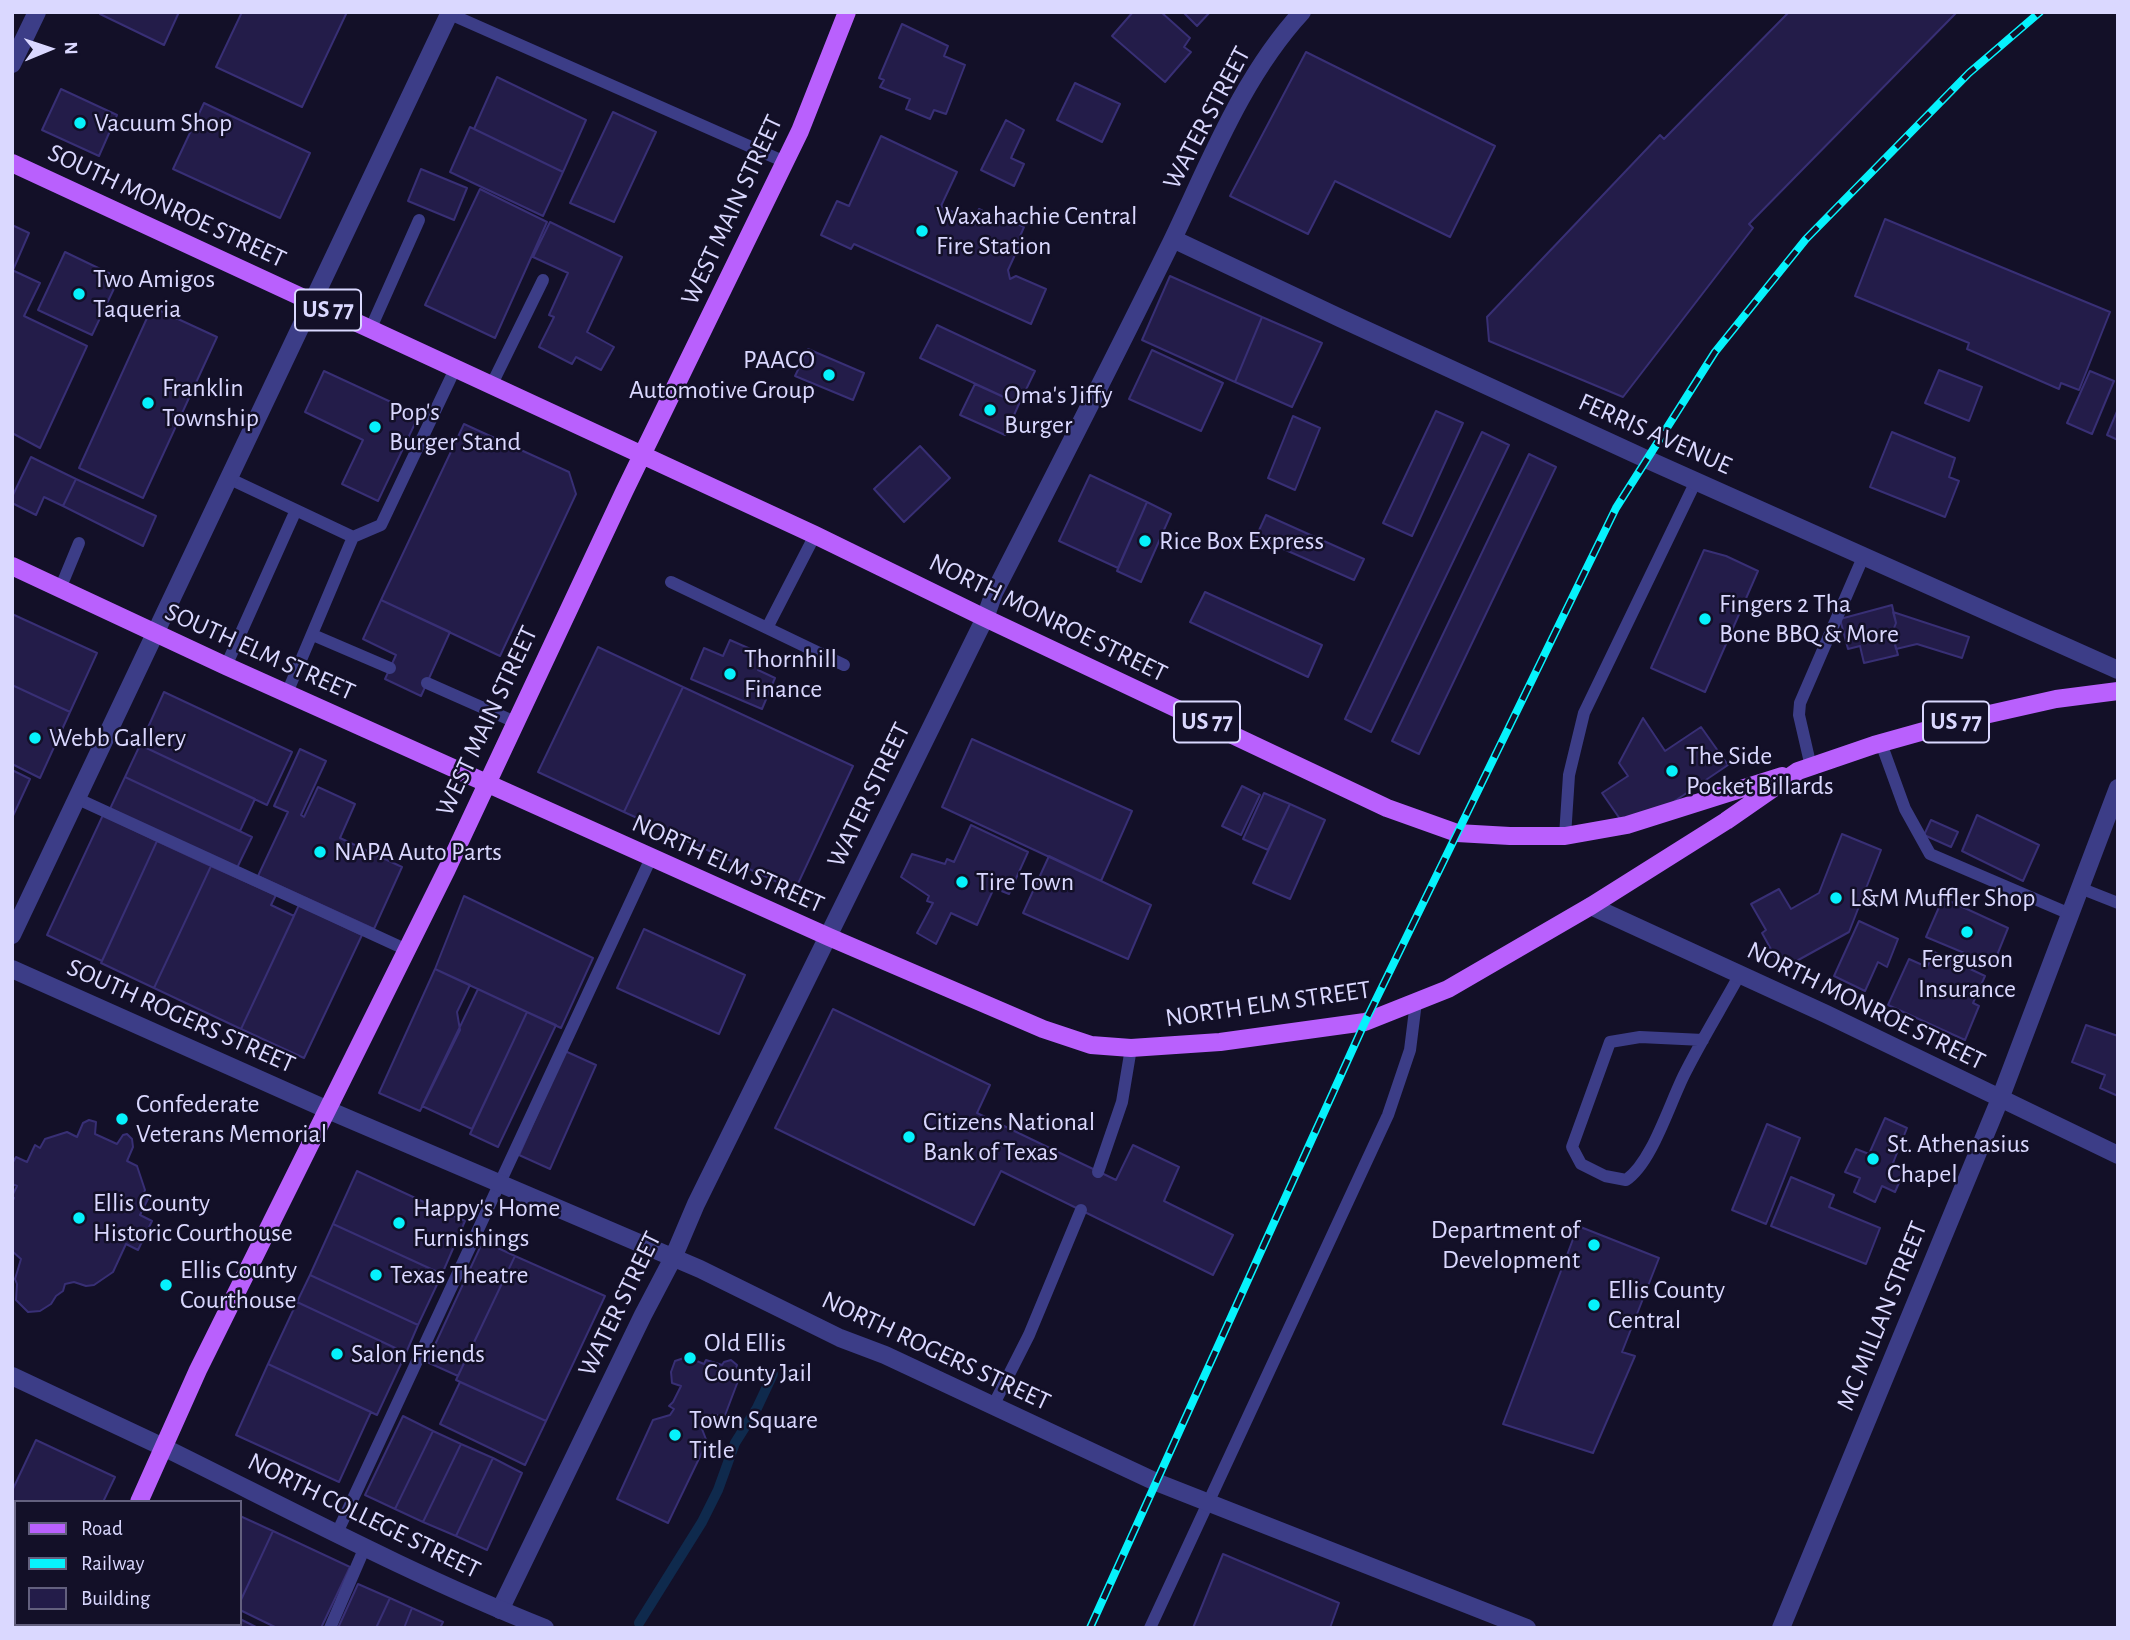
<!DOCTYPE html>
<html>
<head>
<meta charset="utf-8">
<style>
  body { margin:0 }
  #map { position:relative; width:2130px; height:1640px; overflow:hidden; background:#131028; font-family:"Alegreya Sans",sans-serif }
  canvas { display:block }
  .frame { position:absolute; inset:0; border:14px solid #dad8ff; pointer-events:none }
  .legend { position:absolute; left:14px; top:1500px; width:228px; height:126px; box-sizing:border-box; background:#131028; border:2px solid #63607e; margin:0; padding:9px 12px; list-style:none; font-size:21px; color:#dad8ff }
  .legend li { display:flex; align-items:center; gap:14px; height:35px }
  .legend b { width:35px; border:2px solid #63607e }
  .north { position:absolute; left:14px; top:14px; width:70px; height:70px; -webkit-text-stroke:5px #131028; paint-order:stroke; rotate:88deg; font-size:19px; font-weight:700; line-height:28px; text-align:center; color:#dad8ff }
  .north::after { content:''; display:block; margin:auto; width:24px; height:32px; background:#dad8ff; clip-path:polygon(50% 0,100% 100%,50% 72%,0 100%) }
</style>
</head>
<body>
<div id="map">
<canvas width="2130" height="1640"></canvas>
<div class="frame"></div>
<ul class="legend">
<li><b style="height:9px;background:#b960fd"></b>Road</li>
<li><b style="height:9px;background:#06f2fc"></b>Railway</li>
<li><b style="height:19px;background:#231c49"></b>Building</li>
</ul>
<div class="north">N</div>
</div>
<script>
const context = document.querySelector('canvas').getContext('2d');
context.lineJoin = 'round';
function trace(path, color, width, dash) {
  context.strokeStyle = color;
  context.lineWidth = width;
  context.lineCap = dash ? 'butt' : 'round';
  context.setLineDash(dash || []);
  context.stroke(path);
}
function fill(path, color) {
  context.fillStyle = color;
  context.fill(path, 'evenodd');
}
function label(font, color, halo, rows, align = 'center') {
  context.font = font + ' "Alegreya Sans",sans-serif';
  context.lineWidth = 5;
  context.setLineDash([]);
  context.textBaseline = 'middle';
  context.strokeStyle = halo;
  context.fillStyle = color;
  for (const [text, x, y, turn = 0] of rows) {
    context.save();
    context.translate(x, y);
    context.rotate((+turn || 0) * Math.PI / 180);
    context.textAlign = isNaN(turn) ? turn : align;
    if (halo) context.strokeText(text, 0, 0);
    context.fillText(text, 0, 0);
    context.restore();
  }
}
const stream = new Path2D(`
  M639,1623L702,1522L718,1490L735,1443L757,1408L773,1374`);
const building = new Path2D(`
  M101,12H179L164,45L100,14Z
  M242,12H347L302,107L216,67Z
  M1133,12H1161L1190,38L1184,47L1191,52L1165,82L1112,36Z
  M1183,12H1210L1197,26Z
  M1789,12H1957L1749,224L1753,228L1623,397L1489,341L1487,317L1660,135L1664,139Z
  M902,24L948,46L944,56L965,65L946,114L934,110L930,119L906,109L910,99L880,87L884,80L879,78Z
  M1306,52L1495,146L1450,237L1335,181L1308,234L1230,196Z
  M497,77L586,120L563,172L474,129Z
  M1075,83L1120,104L1102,142L1057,120Z
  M61,89L117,115L99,156L42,130Z
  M204,103L310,153L280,218L173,169Z
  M613,112L656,132L614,222L570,203Z
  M1006,120L1024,130L1011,158L1024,164L1014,186L981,170Z
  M470,127L563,172L543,216L450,172Z
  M881,136L957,172L941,206L973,222L979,209L1003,221L1004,218L1024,227L1018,241L1021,242L1008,270L1010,279L1016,276L1046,289L1031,324L854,244L851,249L821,235L837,201L849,206Z
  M421,169L467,188L454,220L408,201Z
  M480,189L547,222L495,338L425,305Z
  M1885,219L2110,312L2079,390L2061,383L2059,389L1967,349L1969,343L1855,296Z
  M550,222L622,257L587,332L614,347L601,370L576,357L572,364L539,347L554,317L549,315L568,273L533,257Z
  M12,225L29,233L13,270H12Z
  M65,252L119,278L92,335L38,310Z
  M12,270L40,283L24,316L87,346L40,448L12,433Z
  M1170,276L1262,317L1235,382L1142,340Z
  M152,307L217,337L143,498L79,468Z
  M1262,317L1322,343L1292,407L1235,382Z
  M937,325L1035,371L1019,404L920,358Z
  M808,349L864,373L853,400L795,376Z
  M1152,350L1223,383L1201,431L1129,399Z
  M1939,370L1982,387L1969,421L1925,403Z
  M324,371L419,415L378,501L342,484L363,440L305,412Z
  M2090,371L2114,381L2092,434L2067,423Z
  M975,384L1019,404L1005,435L960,415Z
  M2118,409V440L2107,435Z
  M1436,411L1463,423L1412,536L1383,523Z
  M1293,416L1320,428L1295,490L1268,478Z
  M464,424L569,472L576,494L500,656L381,600Z
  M1482,432L1509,445L1371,732L1345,719Z
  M1892,432L1955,458L1949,477L1959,481L1945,517L1870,487Z
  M920,446L950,478L904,522L874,489Z
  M1529,454L1556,467L1419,754L1392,741Z
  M31,457L76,479L63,506L44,497L36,515L12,503V497Z
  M1090,475L1147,502L1118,568L1059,541Z
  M76,479L156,516L143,546L63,506Z
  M1147,502L1171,514L1141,582L1117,571Z
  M1266,515L1364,559L1354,580L1256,537Z
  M1704,550L1726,556L1758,571L1705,692L1651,668Z
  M1205,592L1322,645L1308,677L1190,622Z
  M381,600L450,632L421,696L385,679L396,655L363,639Z
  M1892,605L1896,623L1892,633L1898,655L1864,663L1860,646L1848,649L1840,619Z
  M1893,612L1969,637L1962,658L1917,644L1896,649L1892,633L1896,623Z
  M12,614L97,653L70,712L12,685Z
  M730,640L764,655L758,670L775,678L762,709L691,679L704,648L723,656Z
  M598,647L683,687L624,812L538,772Z
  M12,685L70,712L40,778L12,764Z
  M683,687L853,766L795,890L624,812Z
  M164,692L292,752L267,805L140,745Z
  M1643,718L1665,751L1701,727L1728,765L1629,832L1602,793L1628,776L1619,763Z
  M972,739L1132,811L1101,881L942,807Z
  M140,745L255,799L240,831L125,777Z
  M300,749L326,761L301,815L304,817L318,787L355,804L340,838L402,867L374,929L258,876L288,812L274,806Z
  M12,770L30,779L12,818Z
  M125,777L252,837L236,870L109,811Z
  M1242,786L1260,795L1241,835L1222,826Z
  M1264,793L1290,804L1268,850L1243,839Z
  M1290,804L1325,820L1290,899L1253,883Z
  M103,815L157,841L102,961L47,935Z
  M1977,815L2039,845L2023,881L1962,851Z
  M1931,820L1958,832L1951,847L1924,835Z
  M971,825L1028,852L1009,894L994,888L977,925L951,913L936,944L917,933L933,903L927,901L929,896L901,877L912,854L945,864L947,859L954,862Z
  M1842,834L1881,850L1849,932L1782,969L1762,933L1766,930L1751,904L1779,889L1791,909L1819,893Z
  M157,841L211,866L154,988L101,963Z
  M1049,856L1151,905L1128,959L1023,913Z
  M211,866L276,895L271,905L294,916L241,1029L154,988Z
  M464,896L593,958L561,1028L435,969Z
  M1943,898L2008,928L1993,965L1926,937Z
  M299,905L362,935L304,1058L241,1029Z
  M1859,921L1898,939L1887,967L1878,962L1865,991L1834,976Z
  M644,929L745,975L719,1034L617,988Z
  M1934,952L1985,976L1973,1003L1979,1006L1965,1040L1888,1005L1909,959L1927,967Z
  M435,969L470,985L457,1012L460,1030L420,1111L379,1093Z
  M478,989L527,1012L472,1129L422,1106Z
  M833,1009L990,1085L977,1113L1116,1180L1133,1145L1179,1167L1164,1201L1233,1235L1213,1275L1001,1171L974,1225L775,1128Z
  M527,1012L556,1025L498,1147L470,1134Z
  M2086,1025L2118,1036V1096L2100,1088L2105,1075L2072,1062Z
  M565,1051L596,1065L550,1169L519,1155Z
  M1885,1118L1907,1128L1893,1163L1905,1169L1895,1192L1882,1186L1875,1202L1854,1192L1860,1178L1845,1172L1856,1149L1869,1154Z
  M89,1120L96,1122L95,1134L117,1144L123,1135L127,1134L132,1139L133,1147L127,1161L137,1166L145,1190L143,1196L148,1199L140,1215L152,1221L138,1250L126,1244L113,1272L94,1285L86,1286L74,1282L65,1284L63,1291L56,1296L51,1304L40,1311L28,1312L16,1300L17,1284L15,1279L21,1259L12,1251V1203L14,1198L12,1196L17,1186L12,1184V1164L16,1157L27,1162L35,1145L40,1148L45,1139L67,1132L77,1137L83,1123Z
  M1767,1124L1800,1138L1766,1224L1732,1210Z
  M357,1171L465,1221L442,1274L333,1224Z
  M1791,1177L1834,1195L1829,1207L1880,1228L1866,1264L1771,1226Z
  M333,1224L442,1274L418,1325L310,1275Z
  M1578,1226L1659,1258L1622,1352L1635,1356L1593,1453L1503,1424Z
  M483,1241L515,1256L458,1376L427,1362Z
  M515,1256L605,1296L546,1421L456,1380Z
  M310,1275L418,1325L406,1353L297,1302Z
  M297,1302L406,1353L377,1415L268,1364Z
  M687,1357L704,1364L706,1360L722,1365L724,1362L731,1360L737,1365L735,1372L741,1373L724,1418L714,1414L710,1422L706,1421L702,1429L707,1442L668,1523L617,1499L653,1420L670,1415L674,1409L669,1406L673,1402L681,1386L672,1383L671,1372L675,1361Z
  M268,1364L371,1412L339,1482L236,1435Z
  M460,1382L546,1421L525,1465L440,1424Z
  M403,1416L433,1431L395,1509L365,1495Z
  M433,1431L461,1444L423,1522L395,1509Z
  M36,1440L115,1477L103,1502H16V1572L12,1570V1491Z
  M461,1444L493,1458L456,1536L423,1522Z
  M493,1458L522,1473L487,1550L456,1536Z
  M240,1516L273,1531L240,1602Z
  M273,1531L350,1567L321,1628H277L240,1610V1602Z
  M1223,1554L1339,1603L1330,1628H1193Z
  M358,1584L390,1598L376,1628H338Z
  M12,1587L16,1588V1624H38L36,1628H12Z
  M390,1598L412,1608L404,1628H376Z
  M412,1608L443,1622L440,1628H404Z
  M240,1619L258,1628H135L129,1625L240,1624Z`);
const service = new Path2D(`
  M450,14L785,162
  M370,330L419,220
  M491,386L543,280
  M228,478L353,537L287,693
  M353,537L381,525L455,369
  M671,582L767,628L815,535
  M60,589L79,543
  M767,628L844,665
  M313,635L390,668
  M226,666L296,510
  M427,683L515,722
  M1881,743L1905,809L1930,854L2070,914
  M1811,767L1799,715L1800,703L1864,555
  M78,799L407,950
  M1565,836L1569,775L1584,713L1696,481
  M2080,888L2118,903
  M1703,1040L1640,1037L1610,1042L1572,1147L1581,1164L1605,1176L1626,1180C1652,1163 1670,1102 1685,1073C1702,1039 1722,1007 1740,974
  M1098,1172L1122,1102L1131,1048
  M993,1406L1029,1335L1081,1210
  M337,1533L651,858
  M12,1575L16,1577
  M330,1628L365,1547
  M1150,1628L1388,1115L1410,1050L1416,1002`);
const minor = new Path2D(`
  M12,64L37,12
  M1173,239L1340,318L1646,459L2118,670
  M1591,906L1826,1014L2118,1155
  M12,935L450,12
  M12,969L328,1110L700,1269L840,1338L885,1355L1156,1482L1527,1628
  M12,1376L163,1447
  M500,1610L643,1315L673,1258L696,1204L985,618L994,593C1053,478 1112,363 1169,247C1208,167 1241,78 1302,12
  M1781,1628L2000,1099L2118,788`);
const tertiary = new Path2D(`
  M163,1447C289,1509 414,1576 545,1628`);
const primary = new Path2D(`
  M12,163L815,535L985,618L1387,808L1457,833L1510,836H1565L1627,825L1782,776
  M12,566L226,666L829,937L1043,1029L1091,1045L1131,1048L1220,1042L1365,1022L1448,989L1591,906L1726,821L1798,771L1874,745L1967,719L2056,699L2118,691
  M139,1502L198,1370L447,869L624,492L800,131L847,12
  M82,1628L83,1624`);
const rail = new Path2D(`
  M1090,1628L1365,1022L1616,508L1715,352L1806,239L1969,73L2040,12`);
const markers = [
  [80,123,7,"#06f2fc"],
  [922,231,7,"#06f2fc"],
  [79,294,7,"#06f2fc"],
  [829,375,7,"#06f2fc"],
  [148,403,7,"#06f2fc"],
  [990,410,7,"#06f2fc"],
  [375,427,7,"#06f2fc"],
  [1145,541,7,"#06f2fc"],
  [1705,619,7,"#06f2fc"],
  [730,674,7,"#06f2fc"],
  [35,738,7,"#06f2fc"],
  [1672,771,7,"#06f2fc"],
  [320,852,7,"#06f2fc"],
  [962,882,7,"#06f2fc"],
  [1836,898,7,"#06f2fc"],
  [1967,932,7,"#06f2fc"],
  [122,1119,7,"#06f2fc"],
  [909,1137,7,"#06f2fc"],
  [1873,1159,7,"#06f2fc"],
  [79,1218,7,"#06f2fc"],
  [399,1223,7,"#06f2fc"],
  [1594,1245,7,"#06f2fc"],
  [376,1275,7,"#06f2fc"],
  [166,1285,7,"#06f2fc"],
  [1594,1305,7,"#06f2fc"],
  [337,1354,7,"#06f2fc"],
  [690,1358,7,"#06f2fc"],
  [675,1435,7,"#06f2fc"]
];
const shields = [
  [328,310,66],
  [1207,722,66],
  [1956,722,66]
];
const shieldNames = [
  ["US 77",328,310],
  ["US 77",1207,722],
  ["US 77",1956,722]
];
const streetNames = [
  ["WATER STREET",1207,118,-62],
  ["SOUTH MONROE STREET",167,206,25],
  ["WEST MAIN STREET",732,210,-65],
  ["FERRIS AVENUE",1655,434,24],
  ["NORTH MONROE STREET",1048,618,26],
  ["SOUTH ELM STREET",260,652,24],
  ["WEST MAIN STREET",487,721,-65],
  ["WATER STREET",869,795,-64],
  ["NORTH ELM STREET",728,864,24],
  ["NORTH ELM STREET",1268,1004,-8],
  ["NORTH MONROE STREET",1866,1006,26],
  ["SOUTH ROGERS STREET",181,1016,24],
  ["WATER STREET",620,1304,-64],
  ["MC MILLAN STREET",1882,1316,-68],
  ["NORTH ROGERS STREET",936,1351,25],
  ["NORTH COLLEGE STREET",364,1516,26]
];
const poiNames = [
  ["Vacuum Shop",94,123],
  ["Waxahachie Central",936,216],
  ["Fire Station",936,246],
  ["Two Amigos",93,279],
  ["Taqueria",93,309],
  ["PAACO",815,360,"right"],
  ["Automotive Group",815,390,"right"],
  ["Franklin",162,388],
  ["Township",162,418],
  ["Oma's Jiffy",1004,395],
  ["Burger",1004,425],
  ["Pop's",389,412],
  ["Burger Stand",389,442],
  ["Rice Box Express",1159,541],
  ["Fingers 2 Tha",1719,604],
  ["Bone BBQ & More",1719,634],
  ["Thornhill",744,659],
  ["Finance",744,689],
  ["Webb Gallery",49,738],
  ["The Side",1686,756],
  ["Pocket Billards",1686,786],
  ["NAPA Auto Parts",334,852],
  ["Tire Town",976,882],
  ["L&M Muffler Shop",1850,898],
  ["Ferguson",1967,959,"center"],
  ["Insurance",1967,989,"center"],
  ["Confederate",136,1104],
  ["Veterans Memorial",136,1134],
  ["Citizens National",923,1122],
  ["Bank of Texas",923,1152],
  ["St. Athenasius",1887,1144],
  ["Chapel",1887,1174],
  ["Ellis County",93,1203],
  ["Historic Courthouse",93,1233],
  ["Happy's Home",413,1208],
  ["Furnishings",413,1238],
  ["Department of",1580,1230,"right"],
  ["Development",1580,1260,"right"],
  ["Ellis County",180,1270],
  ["Courthouse",180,1300],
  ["Texas Theatre",390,1275],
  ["Ellis County",1608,1290],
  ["Central",1608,1320],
  ["Old Ellis",704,1343],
  ["County Jail",704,1373],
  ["Salon Friends",351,1354],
  ["Town Square",689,1420],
  ["Title",689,1450]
];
trace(stream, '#0f2a4d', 10);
fill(building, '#231c49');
trace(building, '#382f75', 2);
trace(service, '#3c3d87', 12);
trace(minor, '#3c3d87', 18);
trace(tertiary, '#3c3d87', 18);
trace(primary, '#b960fd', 18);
trace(rail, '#06f2fc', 8);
trace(rail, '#131028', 5, [16]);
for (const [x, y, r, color] of markers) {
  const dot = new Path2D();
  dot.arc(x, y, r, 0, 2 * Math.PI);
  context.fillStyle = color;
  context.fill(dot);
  trace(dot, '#131028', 2.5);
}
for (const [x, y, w] of shields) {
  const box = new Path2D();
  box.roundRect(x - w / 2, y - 20.5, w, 41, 5);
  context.fillStyle = '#131028';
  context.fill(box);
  trace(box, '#dad8ff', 2);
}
label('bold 24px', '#dad8ff', null, shieldNames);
label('26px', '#dad8ff', '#131028', streetNames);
label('26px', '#dad8ff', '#131028', poiNames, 'left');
</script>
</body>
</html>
